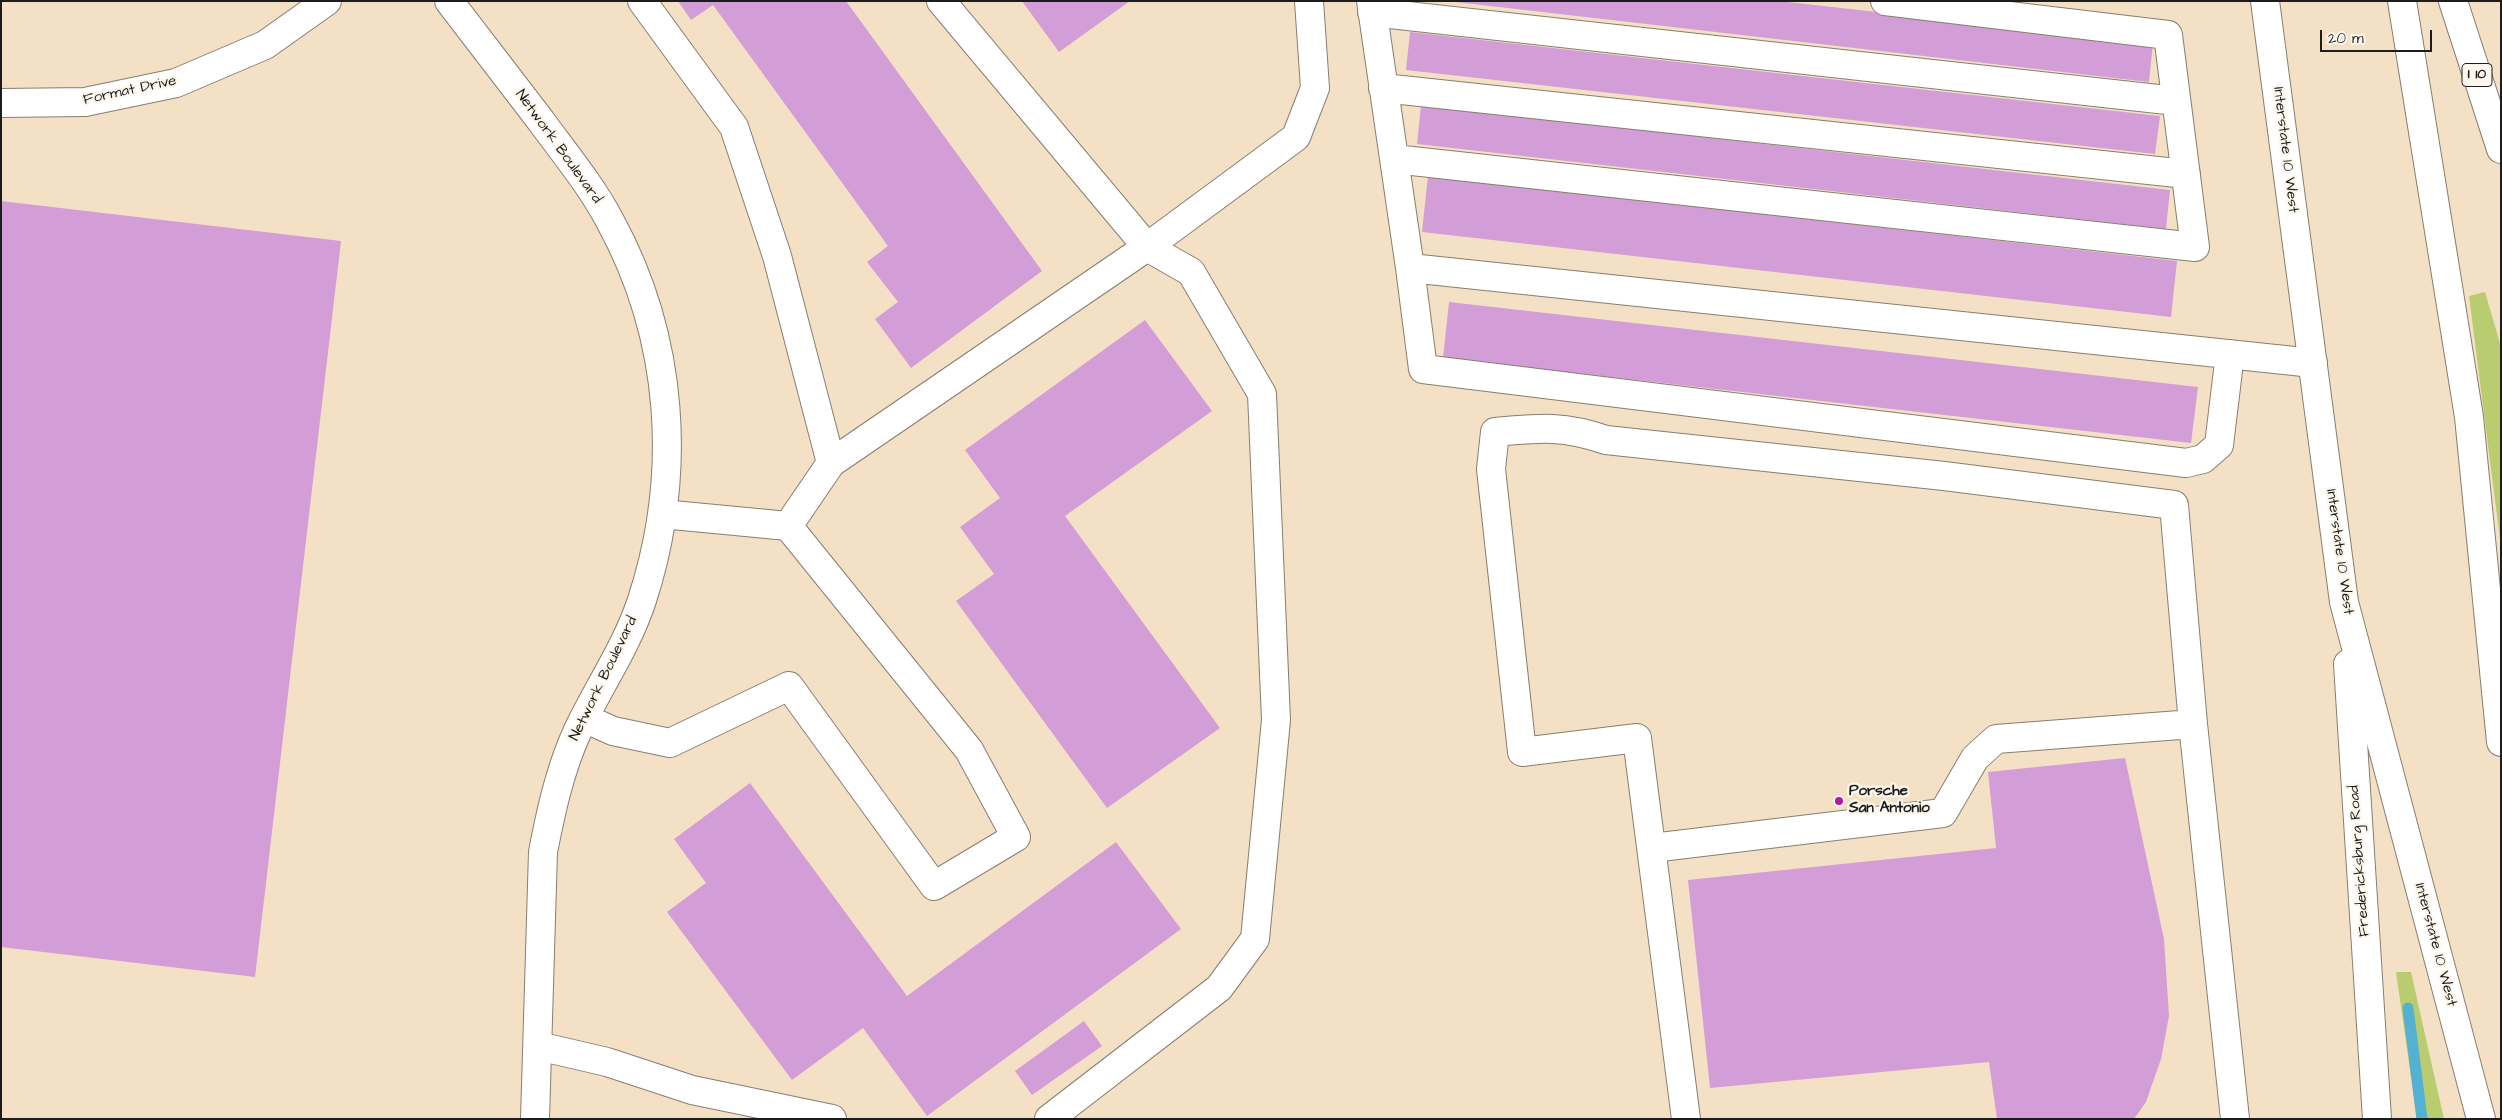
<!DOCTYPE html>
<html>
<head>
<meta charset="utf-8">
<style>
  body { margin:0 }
  #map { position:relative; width:2502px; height:1120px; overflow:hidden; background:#f4e1c5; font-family:"Architects Daughter",sans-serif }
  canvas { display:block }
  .frame { position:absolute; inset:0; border:2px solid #1c1c1c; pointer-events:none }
  .scale { position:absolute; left:2320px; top:30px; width:112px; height:22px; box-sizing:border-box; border:2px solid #1c1c1c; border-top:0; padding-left:6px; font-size:15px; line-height:18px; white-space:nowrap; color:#1c1c1c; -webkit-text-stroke:4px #fbf7ec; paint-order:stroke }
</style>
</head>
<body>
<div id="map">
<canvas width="2502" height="1120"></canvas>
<div class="frame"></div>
<div class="scale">20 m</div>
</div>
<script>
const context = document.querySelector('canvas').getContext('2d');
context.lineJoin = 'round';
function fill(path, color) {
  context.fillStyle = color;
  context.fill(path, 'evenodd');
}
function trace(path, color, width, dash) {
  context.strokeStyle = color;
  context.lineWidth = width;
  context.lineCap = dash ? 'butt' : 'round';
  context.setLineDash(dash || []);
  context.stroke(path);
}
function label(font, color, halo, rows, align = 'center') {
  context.font = font + ' "Architects Daughter",sans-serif';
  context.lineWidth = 4.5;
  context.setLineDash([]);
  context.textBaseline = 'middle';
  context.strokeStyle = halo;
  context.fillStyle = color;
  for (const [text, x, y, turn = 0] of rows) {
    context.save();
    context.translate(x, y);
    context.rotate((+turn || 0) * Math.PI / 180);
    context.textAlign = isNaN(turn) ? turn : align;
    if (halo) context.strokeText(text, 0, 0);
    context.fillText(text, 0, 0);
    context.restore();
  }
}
const green = new Path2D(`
  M2485,292L2501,347V547L2469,296Z
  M2396,972H2411L2444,1119H2417Z`);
const stream = new Path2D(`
  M2408,1008L2422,1119`);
const building = new Path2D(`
  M678,1H846L1042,271L911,368L875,319L898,302L867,262L888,246L713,5L691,20Z
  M1022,1H1130L1059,52Z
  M1447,1H1779L2153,43L2149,82Z
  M1410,32L2160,116L2155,154L1406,70Z
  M1421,105L2170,190L2166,229L1417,144Z
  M1428,176L2177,261L2171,317L1422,232Z
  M1,201L341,241L255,977L1,947Z
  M1449,302L2198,387L2191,443L1443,358Z
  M1145,320L1212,411L1065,516L1220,728L1107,808L956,601L994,574L960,527L1000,498L965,450Z
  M2125,758L2164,939L2169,1016L2161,1059L2146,1102L2134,1119H1997L1989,1062L1710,1088L1688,880L1996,848L1988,772Z
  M750,783L907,996L1116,842L1181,929L927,1116L863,1028L792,1080L667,912L706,883L674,839Z
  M1084,1021L1102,1046L1032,1095L1015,1071Z`);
const minor = new Path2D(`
  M449,1C480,41 510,81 541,121C565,154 591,185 610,221C674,338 683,474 642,600C627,646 599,686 578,730C560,769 551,811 543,852L535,1119
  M642,1L734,127L777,256L831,463L788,526L662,514
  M941,1L1147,247L1191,272L1262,394L1276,720L1255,939L1219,988L1049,1119
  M1371,1L1410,268L2313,363
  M1372,12L2176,101
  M1383,88L2186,174
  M1,103L85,102L176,83L265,45L327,1
  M1394,159L2195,247L2168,35L1885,1
  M1410,268L1423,369L2186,463L2203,459L2219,445L2230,354
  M831,463L1147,247L1296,137L1315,88L1309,1
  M584,718L613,731L670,743L789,686L934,886L1016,837L969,750L788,526
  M1652,848L1943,813L1975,758L1996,739L2193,724L2235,1119
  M538,1046L607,1062L692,1090L832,1119
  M1686,1119L1637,738L1522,752L1491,469L1495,432C1539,428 1563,425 1606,440L1944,476L2174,505L2193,724`);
const major = new Path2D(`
  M2265,1L2344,602L2481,1119
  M2348,664L2377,1119`);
const highway = new Path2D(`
  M2402,1L2469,417L2501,742
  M2453,1L2501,149`);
const markers = [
  [1839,801,5,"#b5179e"]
];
const shields = [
  [2477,75,30]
];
const shieldNames = [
  ["I 10",2477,75]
];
const streetNames = [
  ["Format Drive",130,91,-12],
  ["Network Boulevard",558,147,54],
  ["Interstate 10 West",2285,150,83],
  ["Interstate 10 West",2339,552,82],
  ["Network Boulevard",604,679,-64],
  ["Fredericksburg Road",2360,861,-94],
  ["Interstate 10 West",2435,945,75]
];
const poiNames = [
  ["Porsche",1849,792],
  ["San Antonio",1849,809]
];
fill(green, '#bacc70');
trace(stream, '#53b1d1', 11);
fill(building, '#d39dd7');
trace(minor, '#887e70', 30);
trace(major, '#887e70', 30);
trace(highway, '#887e70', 30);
trace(minor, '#fff', 28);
trace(major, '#fff', 28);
trace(highway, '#fff', 28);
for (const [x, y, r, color] of markers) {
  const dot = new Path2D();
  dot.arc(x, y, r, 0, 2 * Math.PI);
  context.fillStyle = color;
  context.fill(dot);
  trace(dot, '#fbf7ec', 2);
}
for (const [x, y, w] of shields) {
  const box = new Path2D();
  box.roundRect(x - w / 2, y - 11.5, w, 23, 4);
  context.fillStyle = '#fbf7ec';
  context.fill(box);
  trace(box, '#1c1c1c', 1);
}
label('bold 14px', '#1c1c1c', null, shieldNames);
label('15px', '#1c1c1c', '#fbf7ec', streetNames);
label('bold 15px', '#1c1c1c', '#fbf7ec', poiNames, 'left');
</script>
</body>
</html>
